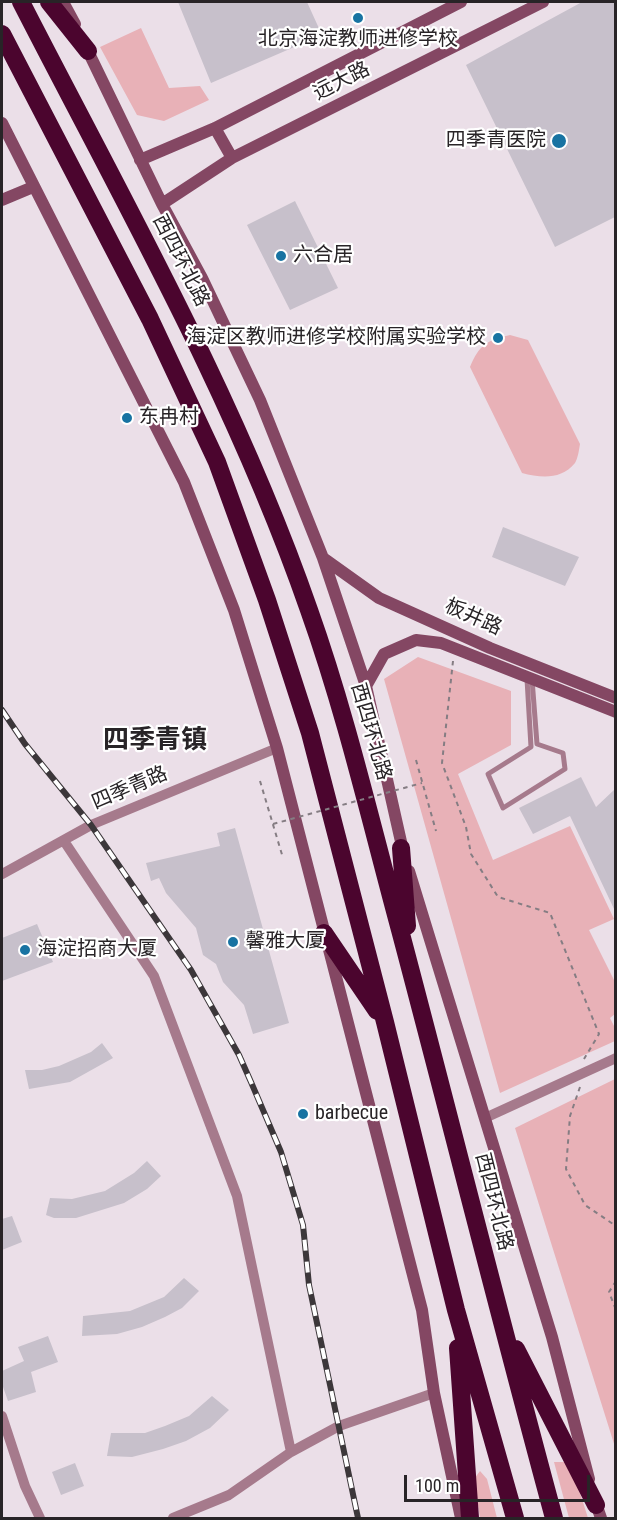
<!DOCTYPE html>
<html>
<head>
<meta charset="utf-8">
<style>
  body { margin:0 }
  #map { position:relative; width:617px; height:1520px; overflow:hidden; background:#ebdfe8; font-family:"Roboto Condensed",sans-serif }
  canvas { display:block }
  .frame { position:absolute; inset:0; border:3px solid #282427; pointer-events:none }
  .scale { position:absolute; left:404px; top:1475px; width:186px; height:27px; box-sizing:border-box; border:3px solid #282427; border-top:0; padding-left:8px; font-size:18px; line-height:21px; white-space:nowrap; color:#282427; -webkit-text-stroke:4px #fff; paint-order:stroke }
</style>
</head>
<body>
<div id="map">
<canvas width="617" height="1520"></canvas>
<div class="frame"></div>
<div class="scale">100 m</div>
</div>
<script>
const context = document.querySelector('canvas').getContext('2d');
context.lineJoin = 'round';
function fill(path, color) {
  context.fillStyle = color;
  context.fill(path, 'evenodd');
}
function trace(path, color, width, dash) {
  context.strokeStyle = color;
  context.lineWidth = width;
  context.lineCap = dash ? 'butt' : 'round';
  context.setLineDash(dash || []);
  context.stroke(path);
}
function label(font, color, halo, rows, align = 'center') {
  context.font = font + ' "Roboto Condensed","Noto Sans SC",sans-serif';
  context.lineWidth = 4.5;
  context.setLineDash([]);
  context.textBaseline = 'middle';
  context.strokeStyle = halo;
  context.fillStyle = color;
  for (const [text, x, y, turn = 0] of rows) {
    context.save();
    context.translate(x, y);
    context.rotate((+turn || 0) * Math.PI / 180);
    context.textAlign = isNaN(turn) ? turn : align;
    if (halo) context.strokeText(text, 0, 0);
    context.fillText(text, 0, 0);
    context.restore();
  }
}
const green = new Path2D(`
  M141,28L169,88L200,86L209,100L164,121L137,115L100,47Z
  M510,335L528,340L580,444C579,450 578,458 575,463C561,480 541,478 522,473L470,367C479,345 487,340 510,335Z
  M418,657L511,691V745L458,774L493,860L570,826L614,919L589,930L615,982V1014L610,1018L615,1028V1041L500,1093L384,679Z
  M615,1079V1447L515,1128Z
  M554,1462H567L580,1493L588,1518H569Z
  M480,1471L487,1479L497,1518H480L474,1479Z`);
const building = new Path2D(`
  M178,2H307L322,35L211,83Z
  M582,2H615V217L555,247L466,65Z
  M295,201L338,288L290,310L247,225Z
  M503,527L579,557L565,586L492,557Z
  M581,777L596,807L615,789V911L570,816L533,834L519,808Z
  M235,828L289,1023L253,1034L244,1005L223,982L216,964L203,955L196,928L166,893L159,878L151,881L146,863L220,846L217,833Z
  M37,924L53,962L2,981V938Z
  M102,1043L113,1058L70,1082L29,1089L25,1070H42L59,1066L91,1052Z
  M147,1161L161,1176L147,1189L124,1203L76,1218H54L46,1215L50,1198L72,1199L105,1191L134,1173Z
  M12,1216L22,1242L2,1250V1219Z
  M184,1278L199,1291L182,1308L165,1317L142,1327L117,1334L82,1336L83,1316L130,1311L164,1297Z
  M48,1336L58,1362L31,1372L36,1392L8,1401L2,1384V1371L24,1361L18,1347Z
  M212,1396L229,1410L210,1428L186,1441L163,1449L132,1457L107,1456L111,1433H145L165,1426L189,1416Z
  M75,1463L84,1486L61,1495L52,1472Z`);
const path = new Path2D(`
  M453,661L442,763L466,827L471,854L498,897L550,913L599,1034L584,1059
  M416,760L436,831
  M260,781L283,858
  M580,1087L570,1116L566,1169L585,1205L616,1226
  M616,1281L609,1292L616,1310`);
const lane = new Path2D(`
  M527,679L531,747L488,774L503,808L565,769L563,753L537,744L532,679`);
const street = new Path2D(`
  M64,841L154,976L237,1196L291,1452
  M2,874L91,825L277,748
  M485,1118L616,1058
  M2,1416L25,1486L40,1518
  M173,1518L229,1495L291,1452L339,1426L434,1393`);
const secondary = new Path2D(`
  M63,2L75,24
  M85,45L162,204L202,278L260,400L323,558L366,686L404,855
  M2,123L184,482L234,610L277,748L422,1310L434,1393L461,1518
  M215,128L232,158
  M140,160L215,128L461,2
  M2,200L33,187
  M162,204L232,158L543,2
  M323,558L379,598L490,648L616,698
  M366,686L384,654L416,640L441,643L616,712
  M409,871L552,1337L589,1479
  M594,1498L601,1518`);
const highway = new Path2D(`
  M21,2C123,201 235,397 309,610C346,714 371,823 400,930C452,1126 501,1323 554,1518
  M49,2L88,51
  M2,34L150,319L217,462L267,600L310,733L385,1022L456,1310L515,1518
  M401,848L407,926
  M324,933L377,1011
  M458,1348L470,1518
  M516,1349L596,1505`);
const rail = new Path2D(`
  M2,710L25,744L91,825L191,970L239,1055L251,1082L281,1152L303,1225L309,1285L358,1518`);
const pathBridge = new Path2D(`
  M273,824L422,783`);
const markers = [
  [358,18,6,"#1873a2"],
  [559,141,8,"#1873a2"],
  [281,256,6,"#1873a2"],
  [498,338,6,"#1873a2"],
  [127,418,6,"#1873a2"],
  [233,942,6,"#1873a2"],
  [25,950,6,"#1873a2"],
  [303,1114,6,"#1873a2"]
];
const poiNames = [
  ["北京海淀教师进修学校",358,40,"center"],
  ["四季青医院",546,141,"right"],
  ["六合居",293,256],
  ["海淀区教师进修学校附属实验学校",486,338,"right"],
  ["东冉村",139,418],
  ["馨雅大厦",245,942],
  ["海淀招商大厦",37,950],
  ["barbecue",315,1114]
];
const streetNames = [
  ["远大路",342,82,-27],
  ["西四环北路",180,261,63],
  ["板井路",473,618,24],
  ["西四环北路",370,732,74],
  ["四季青路",130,789,-23],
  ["西四环北路",493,1202,76]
];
const districtNames = [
  ["四季青镇",155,741]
];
fill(green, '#e8b1b7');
fill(building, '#c7c0cb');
trace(path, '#857d83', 2, [4.5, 4.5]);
trace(lane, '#a67a8c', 5);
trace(street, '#a67a8c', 10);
trace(secondary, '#844763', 12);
trace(highway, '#4b052e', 18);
trace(rail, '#3c373a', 6);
trace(rail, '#fff', 4, [11]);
trace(pathBridge, '#857d83', 2, [4.5, 4.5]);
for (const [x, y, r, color] of markers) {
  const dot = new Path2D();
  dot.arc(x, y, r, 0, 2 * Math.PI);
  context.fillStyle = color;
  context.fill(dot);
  trace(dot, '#fff', 2);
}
label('20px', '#282427', '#fff', poiNames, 'left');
label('20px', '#282427', '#fff', streetNames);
label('bold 26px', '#282427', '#fff', districtNames);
</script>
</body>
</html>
